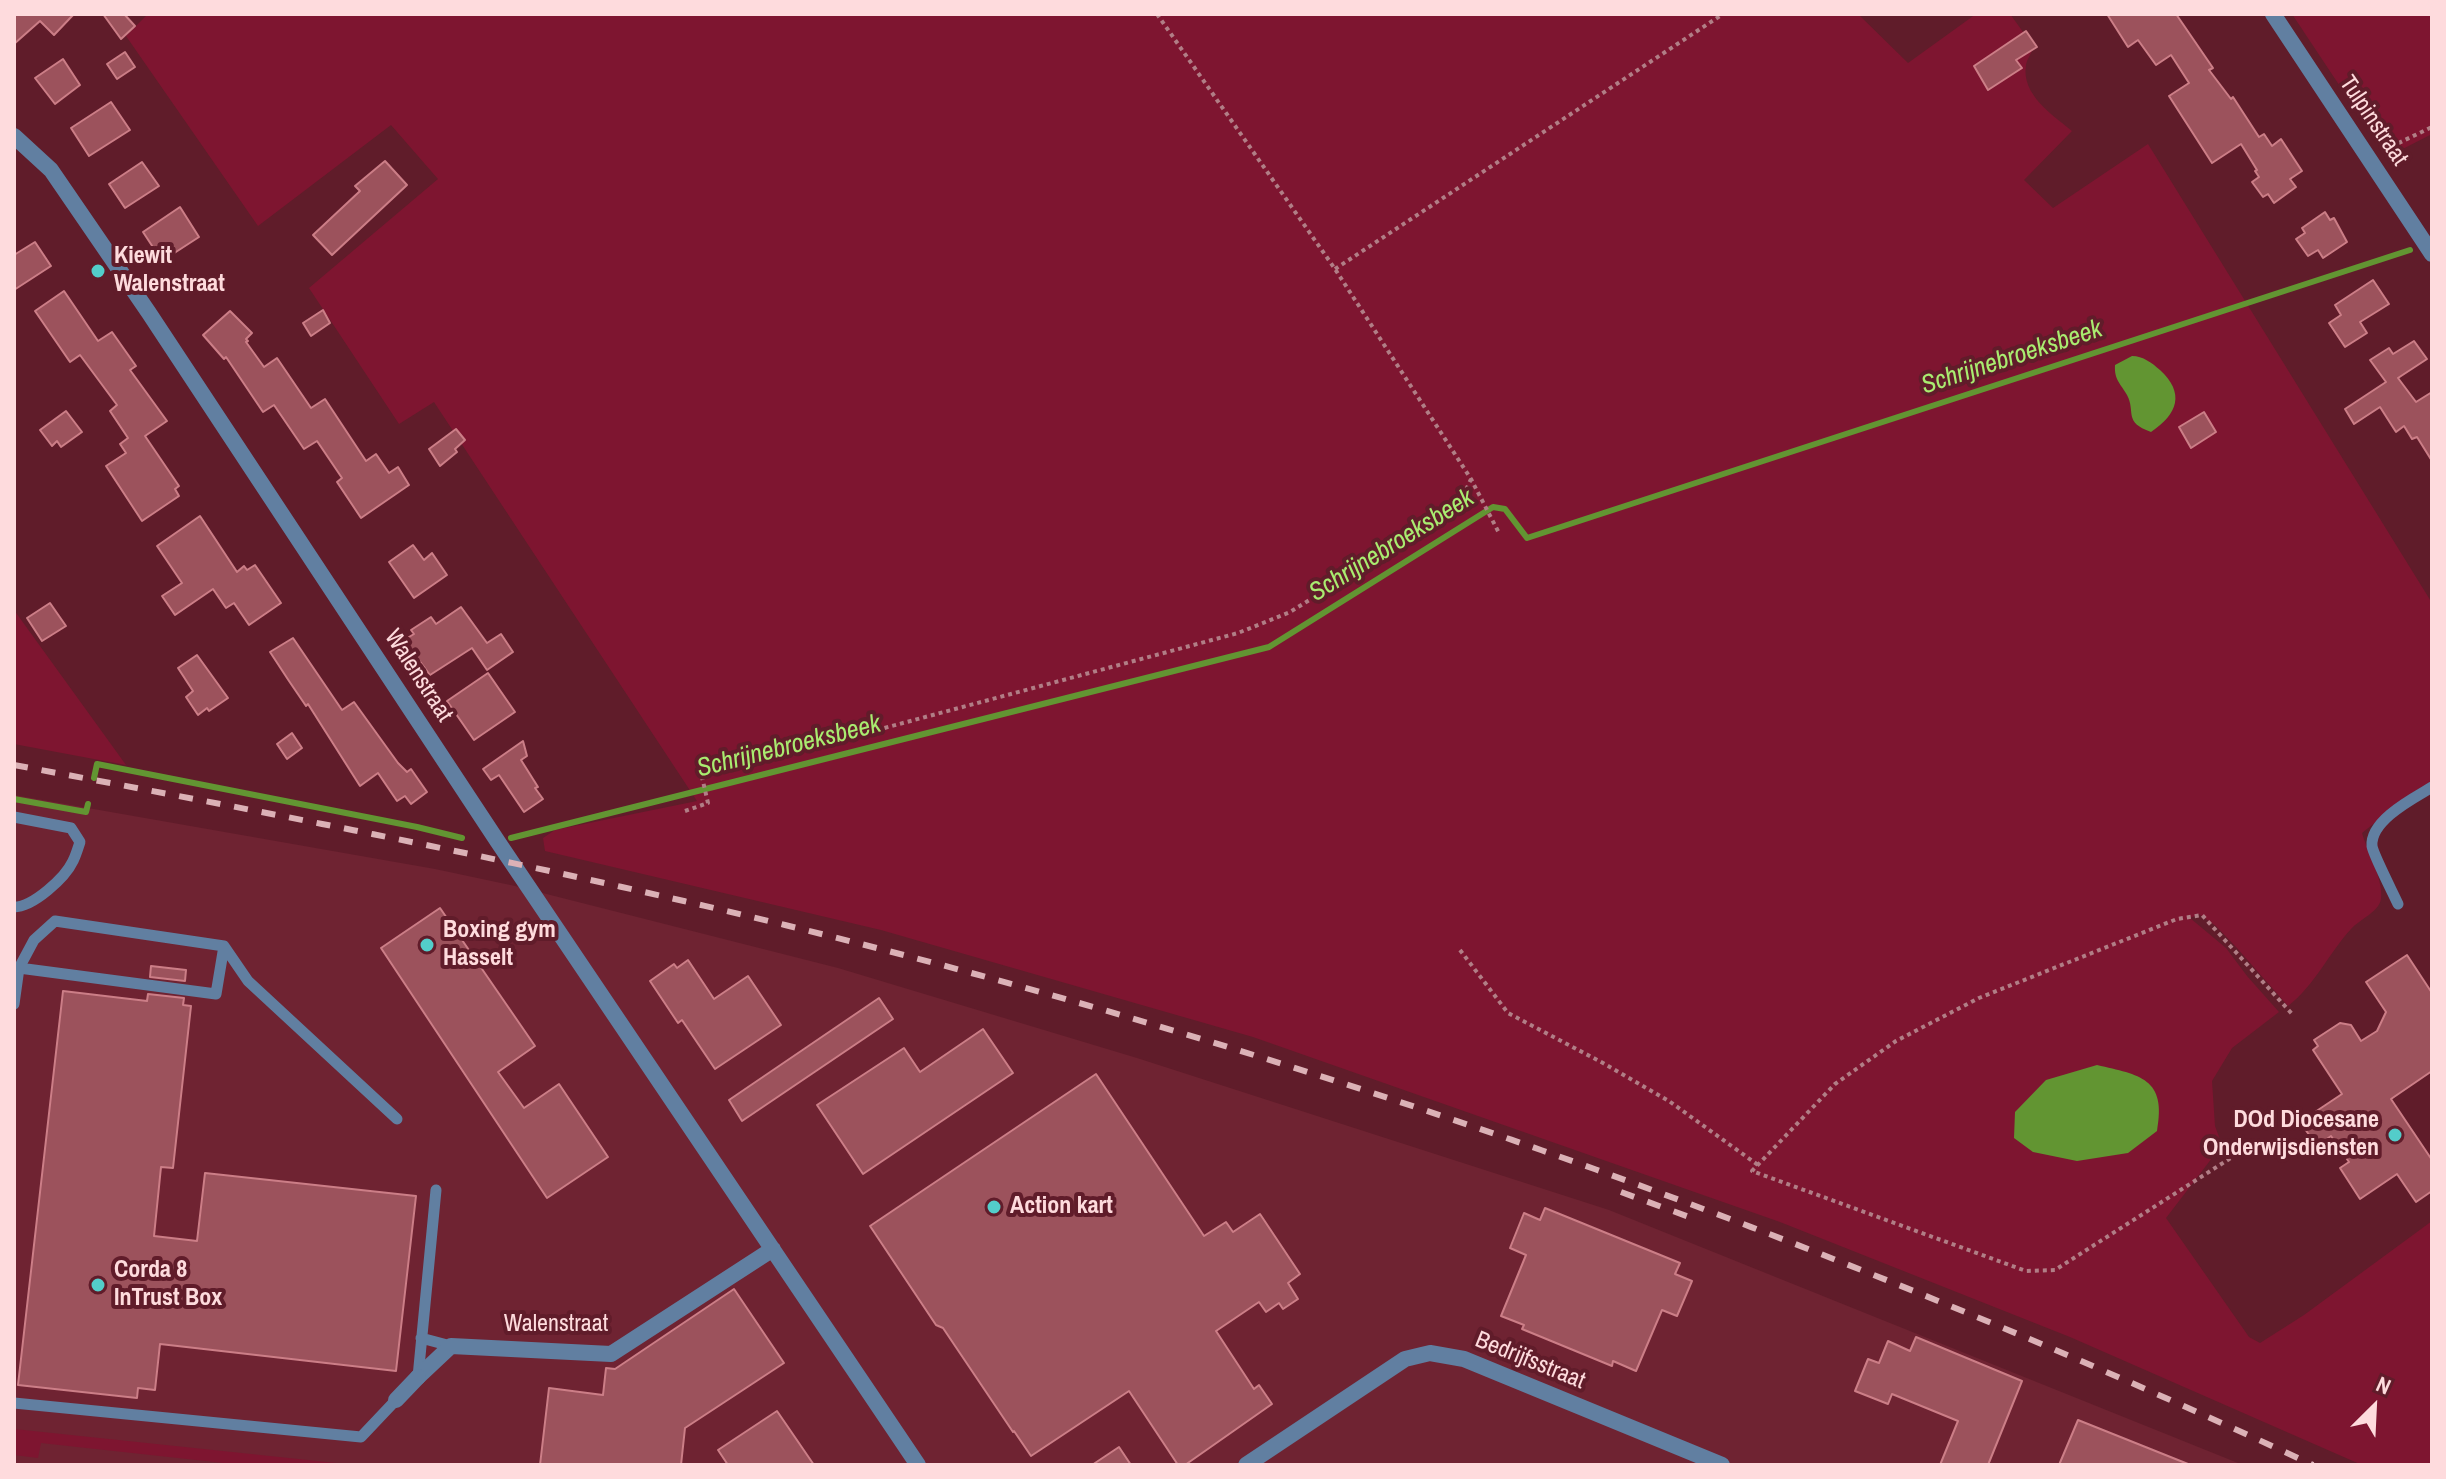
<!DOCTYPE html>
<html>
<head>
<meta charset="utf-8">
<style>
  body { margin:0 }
  #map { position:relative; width:2446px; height:1479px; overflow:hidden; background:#601c2a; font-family:"Archivo Narrow",sans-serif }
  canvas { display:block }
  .frame { position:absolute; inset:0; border:16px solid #fedbdd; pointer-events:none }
  .north { position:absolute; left:2334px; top:1367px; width:80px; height:80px; -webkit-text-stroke:6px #601c2a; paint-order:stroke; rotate:24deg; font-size:22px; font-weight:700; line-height:32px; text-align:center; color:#fedbdd }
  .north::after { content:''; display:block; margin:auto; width:28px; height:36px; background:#fedbdd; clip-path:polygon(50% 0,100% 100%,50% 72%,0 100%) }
</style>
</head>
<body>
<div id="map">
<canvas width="2446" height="1479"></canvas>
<div class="frame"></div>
<div class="north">N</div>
</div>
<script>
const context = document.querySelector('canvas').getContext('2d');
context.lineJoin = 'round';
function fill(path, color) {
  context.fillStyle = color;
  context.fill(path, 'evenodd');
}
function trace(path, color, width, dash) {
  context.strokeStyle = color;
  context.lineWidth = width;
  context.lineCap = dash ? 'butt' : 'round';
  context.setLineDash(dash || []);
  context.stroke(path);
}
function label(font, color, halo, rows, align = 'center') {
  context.font = font + ' "Archivo Narrow",sans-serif';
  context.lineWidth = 8;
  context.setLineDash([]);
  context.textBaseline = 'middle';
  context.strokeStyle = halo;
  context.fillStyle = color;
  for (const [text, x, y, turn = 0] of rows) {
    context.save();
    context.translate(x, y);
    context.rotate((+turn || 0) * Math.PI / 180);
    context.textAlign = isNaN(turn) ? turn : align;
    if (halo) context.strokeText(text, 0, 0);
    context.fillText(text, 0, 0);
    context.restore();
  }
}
const built = new Path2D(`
  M14,795L435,869L515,886L838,968L1137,1058L1609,1210L2243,1465H14Z`);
const green = new Path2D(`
  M148,14H1858L1908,63L1976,14H2010L2034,47C2032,52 2027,59 2026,65C2021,95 2053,115 2072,131L2024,180L2053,208L2148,144L2432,603V781L2413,792L2362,833C2367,851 2384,881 2381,899C2379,912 2360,919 2351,929C2329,953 2315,985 2288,1006L2237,948L2216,926L2199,914L2190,918L2226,948L2247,976L2279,1012L2232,1048L2212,1081L2215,1126L2222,1145L2166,1218L2249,1337L2260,1343L2304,1315L2432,1221V1465H2362L2070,1337L1780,1222L1253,1037L881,930L545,851L543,838L555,830L697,801L434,402L399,424L309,288L438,179L391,125L258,226L126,36Z
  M2292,14H2432V134L2387,157Z
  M14,610L126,765L14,744Z
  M14,1429L355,1465H242L41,1443L38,1458L14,1455Z`);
const water = new Path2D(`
  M2132,356C2143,356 2152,363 2160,370C2185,393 2178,414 2151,432C2123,422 2136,412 2127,395C2121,384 2114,380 2115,365Z
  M2097,1065C2140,1075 2167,1078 2157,1131L2128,1153L2077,1161L2033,1152L2014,1138L2015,1112L2046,1080Z`);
const stream = new Path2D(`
  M94,778L97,764L417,827L462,838
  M14,799L86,812L88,804
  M511,838L1269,647L1493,507L1505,509L1527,538L2410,250`);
const building = new Path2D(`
  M14,14H74L54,35L40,21L14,44Z
  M103,14H124L135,26L121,39Z
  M2107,14H2176L2213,68L2209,70L2231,99L2233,97L2259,137L2264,134L2272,146L2281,139L2302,171L2290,179L2296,187L2274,203L2268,194L2263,197L2252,182L2259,177L2255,171L2257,170L2241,144L2212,163L2169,96L2189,83L2171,55L2156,65L2138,40L2128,47Z
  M2026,31L2037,47L2016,60L2022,68L1988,90L1974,66Z
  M125,52L135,67L117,79L107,64Z
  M63,59L80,85L55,104L35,78Z
  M111,102L130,130L89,156L71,128Z
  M385,161L407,185L332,255L313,235L360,191L355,186Z
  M142,162L159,186L125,208L109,184Z
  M180,207L199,237L162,261L143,232Z
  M2325,212L2330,220L2334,218L2347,242L2323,258L2318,250L2308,256L2296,239L2305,233L2302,228Z
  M35,242L51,266L14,290V255Z
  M2373,280L2389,304L2360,322L2367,333L2345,347L2329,323L2341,315L2335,305Z
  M64,291L98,341L112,332L136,366L130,370L167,421L145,436L179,486L175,489L179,496L142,521L106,466L126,453L120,444L128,438L110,411L117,405L80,355L70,362L35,311Z
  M323,310L330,323L311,336L303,323Z
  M230,311L252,333L246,339L248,341L246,342L264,367L277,358L311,408L325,399L366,461L376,454L389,473L398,467L409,485L361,518L337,482L342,478L317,441L304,449L274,405L263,412L226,357L224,359L203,335Z
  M2414,341L2427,359L2398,378L2416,402L2432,392V461L2417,437L2412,439L2404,426L2396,432L2380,407L2354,424L2345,409L2386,382L2370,360L2389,348L2393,354Z
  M66,411L82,432L61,447L57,441L52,446L40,430Z
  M2204,412L2216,432L2191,448L2179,427Z
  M456,429L465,440L455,449L457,452L440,466L429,449Z
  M200,516L237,572L244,566L247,570L255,565L281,603L249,625L234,603L226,608L213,589L175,615L162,596L182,583L157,546Z
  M413,545L424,560L432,553L447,575L414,598L389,562Z
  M50,603L66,626L42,641L27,618Z
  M461,607L487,643L501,634L513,652L487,670L472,648L430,675L404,640L414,634L411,630L431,617L436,624Z
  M293,638L342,710L354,702L398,763L407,772L411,769L427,792L411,804L405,796L397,801L378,773L360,786L308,704L306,706L289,681L270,652Z
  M197,655L228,698L209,711L207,708L198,715L186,697L193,691L178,668Z
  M488,673L515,712L474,740L447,701Z
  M292,733L302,748L287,759L277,744Z
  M523,741L527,756L521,760L538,787L535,788L543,799L524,812L499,775L491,780L483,769Z
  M440,908L535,1046L498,1072L524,1108L559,1084L608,1157L547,1198L381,948Z
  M2407,955L2432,993V1071L2391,1099L2432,1160V1191L2416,1202L2397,1174L2360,1199L2340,1168L2349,1162L2331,1136L2317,1146L2300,1122L2342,1094L2313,1050L2318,1046L2314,1040L2340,1023L2351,1025L2361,1041L2377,1031L2386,1012L2366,982Z
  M688,960L714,999L748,976L781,1025L715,1069L682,1020L678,1023L650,981L674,964L677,968Z
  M151,966L186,970L185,981L150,977Z
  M63,991L147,1001L148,994L184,998L183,1005L191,1006L173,1168L161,1167L154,1236L197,1241L205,1173L416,1196L396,1371L160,1344L155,1390L138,1388L137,1398L18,1385Z
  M879,998L893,1019L742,1121L729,1100Z
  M983,1029L1013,1073L863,1174L817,1105L904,1048L920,1072Z
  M1096,1074L1204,1236L1226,1222L1233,1232L1260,1214L1300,1274L1288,1283L1298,1299L1283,1309L1279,1303L1266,1312L1259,1302L1216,1331L1254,1389L1259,1385L1272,1404L1185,1465H1178L1129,1391L1031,1456L1014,1431L1013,1432L943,1328L936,1325L870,1226Z
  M1545,1208L1680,1263L1675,1274L1692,1281L1677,1316L1662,1310L1636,1371L1613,1361L1612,1366L1522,1329L1524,1325L1501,1316L1526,1255L1510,1248L1524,1213L1540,1220Z
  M734,1289L784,1363L685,1428L681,1465H540L549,1388L603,1395L606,1368L615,1369Z
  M1916,1337L2022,1381L1988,1465H1940L1958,1421L1892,1394L1888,1404L1855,1391L1868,1359L1879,1363L1888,1341L1910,1351Z
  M777,1411L814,1465H728L718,1450Z
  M2078,1420L2188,1464V1465H2059Z
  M1119,1447L1131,1465H1092Z`);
const path = new Path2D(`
  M1157,14L1335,269L1471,479L1499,533
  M2384,150L2432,127
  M1335,269L1723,14
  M685,811L708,803L702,777L1238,633L1290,612L1457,509L1471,479
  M1460,950L1508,1013L1603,1063L1669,1101L1758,1165
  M2237,1154L2055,1270L2026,1271L1752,1171L1835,1084L1896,1041L1979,998L2177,919L2202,915L2293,1015`);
const service = new Path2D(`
  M14,817L71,828L80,842C78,848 76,855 73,861C65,878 33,907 14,907
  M2398,904C2393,893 2373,854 2372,846C2370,820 2414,798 2432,787
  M224,946L248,981L397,1119
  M14,968H19L34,940L55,921L224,946L216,994L19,968L14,1004
  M421,1338L451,1346
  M418,1377L436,1190
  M14,1403L361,1437L396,1400`);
const minor = new Path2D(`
  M2273,14L2432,254
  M14,136L51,170L149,313L498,842L918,1465
  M418,1377L451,1346L611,1354L773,1249
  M1246,1465L1405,1359L1430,1353L1464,1359L1722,1465`);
const tertiary = new Path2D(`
  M396,1400L418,1377`);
const rail = new Path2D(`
  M14,765C272,813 530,863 785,925C1309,1053 1824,1237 2313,1465
  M1621,1192L1692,1218`);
const markers = [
  [98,271,8,"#53cdca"],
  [427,945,8,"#53cdca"],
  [2395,1135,8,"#53cdca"],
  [994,1207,8,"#53cdca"],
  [98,1285,8,"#53cdca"]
];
const streetNames = [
  ["Tulpinstraat",2373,121,56],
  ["Walenstraat",418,676,57],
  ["Walenstraat",556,1325],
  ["Bedrijfsstraat",1530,1361,22]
];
const poiNames = [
  ["Kiewit",114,257],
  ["Walenstraat",114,285],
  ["Boxing gym",443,931],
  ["Hasselt",443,959],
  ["DOd Diocesane",2379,1121,"right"],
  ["Onderwijsdiensten",2379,1149,"right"],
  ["Action kart",1010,1207],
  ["Corda 8",114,1271],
  ["InTrust Box",114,1299]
];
const waterNames = [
  ["Schrijnebroeksbeek",2012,358,-18],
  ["Schrijnebroeksbeek",1392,546,-32],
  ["Schrijnebroeksbeek",789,747,-14]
];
fill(built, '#6f2332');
fill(green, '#7e1530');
fill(water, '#629532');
trace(stream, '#629532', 6);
fill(building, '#9c525c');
trace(building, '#cc7e87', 2);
trace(path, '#b17e86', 4, [4, 4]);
trace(service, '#617fa1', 11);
trace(minor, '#617fa1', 16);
trace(tertiary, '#617fa1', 16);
trace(rail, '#dbb1b6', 6, [14, 14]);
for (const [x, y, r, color] of markers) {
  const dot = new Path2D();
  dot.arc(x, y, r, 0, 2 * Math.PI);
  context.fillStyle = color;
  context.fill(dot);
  trace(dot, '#601c2a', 3);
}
label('24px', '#fedbdd', '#601c2a', streetNames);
label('bold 24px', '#fedbdd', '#601c2a', poiNames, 'left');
label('italic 26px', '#a9ec70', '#601c2a', waterNames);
</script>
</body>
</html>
